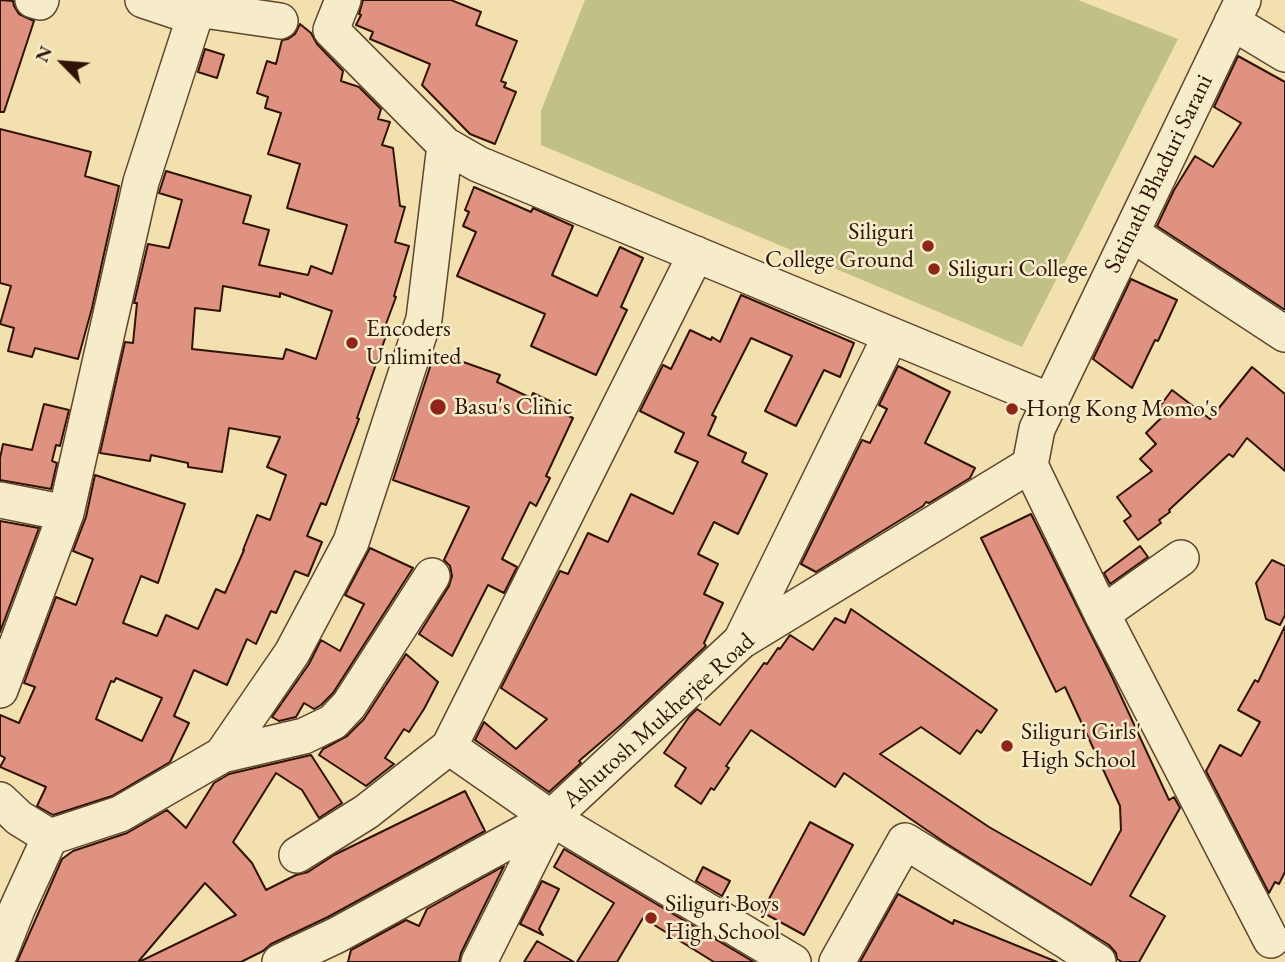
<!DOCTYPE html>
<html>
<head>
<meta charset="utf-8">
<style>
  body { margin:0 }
  #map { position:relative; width:1285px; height:962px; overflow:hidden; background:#f2e1ae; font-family:"EB Garamond",serif }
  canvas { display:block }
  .north { position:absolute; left:28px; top:28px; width:70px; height:70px; -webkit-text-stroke:5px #f7ecca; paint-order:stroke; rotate:295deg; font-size:19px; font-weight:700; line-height:28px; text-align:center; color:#301306 }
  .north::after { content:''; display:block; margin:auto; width:24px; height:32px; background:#301306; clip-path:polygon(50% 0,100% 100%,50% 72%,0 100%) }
</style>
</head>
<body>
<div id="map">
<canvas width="1285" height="962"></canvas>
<div class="north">N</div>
</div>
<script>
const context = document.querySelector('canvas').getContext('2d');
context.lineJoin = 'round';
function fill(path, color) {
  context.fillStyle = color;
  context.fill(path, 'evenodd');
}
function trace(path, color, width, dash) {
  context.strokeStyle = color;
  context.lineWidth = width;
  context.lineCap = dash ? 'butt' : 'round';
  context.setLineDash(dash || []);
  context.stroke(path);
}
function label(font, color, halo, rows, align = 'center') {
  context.font = font + ' "EB Garamond",serif';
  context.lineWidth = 5;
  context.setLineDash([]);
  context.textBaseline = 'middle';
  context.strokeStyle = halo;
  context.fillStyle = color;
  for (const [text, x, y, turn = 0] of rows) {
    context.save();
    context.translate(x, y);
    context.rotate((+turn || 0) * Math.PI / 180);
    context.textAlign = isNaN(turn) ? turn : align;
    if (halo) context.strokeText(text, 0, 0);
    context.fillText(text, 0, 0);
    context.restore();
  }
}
const green = new Path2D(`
  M585,0H1078L1178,39L1022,347L541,145V111Z`);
const building = new Path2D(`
  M0,0L13,1L14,6L19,14L34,21L4,112H0Z
  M363,0H451L481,12L476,25L517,41L501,81L506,83L504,87L516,92L495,144L470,134L422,85L430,64L370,39L373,32L356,25L361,15L359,14Z
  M300,24L311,33L317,44L343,71L341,81L359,87L381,109L378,119L390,122L382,145L393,148L400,206L405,207L395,242L409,246L394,296L396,297L383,332L387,333L357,418L359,419L326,505L321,503L307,536L322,542L308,576L295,571L276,613L271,611L256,644L247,639L227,685L194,670L174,716L189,723L170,762L112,796L53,815L37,806L46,787L0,767L5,758L0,755V715L19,723L35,687L24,683L56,597L76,605L93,559L73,551L86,517L95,475L185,504L158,583L141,576L123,623L157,636L166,615L198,629L216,589L225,593L244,550H243L257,515L270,520L286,475L267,467L280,437L229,428L222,472L188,467V463L151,455L150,461L100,453L125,342L133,343L137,303H134L148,244L169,248L182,200L159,193L166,171L251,196L243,223L269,230L259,265L308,275L311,266L332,274L347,225L287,208L300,164L268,154L281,113L265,108L268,97L257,93L267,61L276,64L282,40L288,39L295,34ZM223,286L280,297V293L332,311L316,359L286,349L283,359L192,349L195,308L220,311ZM116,678L162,698L142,741L96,719L111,681L114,682Z
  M205,49L224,55L217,78L198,72Z
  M1238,56L1285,82V310L1157,226L1174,190L1195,156L1213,167L1241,123L1214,107Z
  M0,129L91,152L85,176L119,186L92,308L78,359L35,348L32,357L8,351L14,328L0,324L11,286L0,283Z
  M474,187L531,212L533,208L573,226L552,275L597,296L620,247L643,258L621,307L627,310L596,375L531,346L545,314L457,276L476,232L463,226L469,212L465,210Z
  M1131,279L1177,300L1158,341L1155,340L1132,388L1093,359Z
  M741,295L854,343L840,377L824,370L796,426L765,411L792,356L751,338L712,415L716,417L708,435L746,453L742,462L767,474L738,534L714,522L698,554L718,564L704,594L723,603L704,643L706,646L622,724L579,761L581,763L549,792L475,740L484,722L516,749L547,719L501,688L560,571L568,574L588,533L608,542L631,494L673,514L698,462L675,452L684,433L640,411L663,365L671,369L690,330L711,340L712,337L720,342Z
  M435,352L500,375L497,382L531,398L533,393L562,407L560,412L573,418L546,476L550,478L536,506L530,502L502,559L517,567L504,593L488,585L452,656L419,634L449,586L452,576L450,566L444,560L469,507L393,480Z
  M898,366L950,392L925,443L975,468L970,478L929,503L926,502L923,506L816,572L801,564L862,440L870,443L887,409L879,405Z
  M1252,367L1285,394V471L1247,438L1233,457L1229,454L1169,510L1170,512L1159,520L1161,523L1138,540L1124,521L1131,516L1117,497L1152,471L1140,459L1156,444L1146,433L1168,411L1160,406L1172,390L1210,419Z
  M44,404L69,410L60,446L56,445L52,461L57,463L51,489L0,480V458L3,444L32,450Z
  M1031,514L1113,679L1169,800L1174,797L1180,808L1130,896L1165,916L1139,962H1122L1117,959L1116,953L1109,945L947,844L844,773L835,787L751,730L726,766L729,768L714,790L711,788L701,804L675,786L686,768L664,753L689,717L697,709L720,725L764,663L767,664L778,648L780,649L790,635L813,650L835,618L845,623L851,609L997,710L981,733L977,730L960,754L921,727L880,754L989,827L1091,885L1121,830L1120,806L1065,687L1056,692L981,538Z
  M0,521L39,528L0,632Z
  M1140,546L1148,557L1110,584L1104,573Z
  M370,548L413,568L333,693L321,705L314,709L304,703L296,717L279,721L272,717L309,664L321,640L340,651L364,604L345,595Z
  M1272,560L1285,566V615L1280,625L1266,619L1256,583Z
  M1285,626V872L1279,884L1275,882L1269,893L1206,771L1220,745L1241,756L1260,722L1238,710L1255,680L1258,682Z
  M406,654L438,682L424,709L409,732L404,729L385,758L394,764L366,786L319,755L323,749L347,736L364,719Z
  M311,755L342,803L319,818L302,790L276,773L233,842L252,863L266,890L296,875L308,872L334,855L465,791L485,831L328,917L271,944L263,951L241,962H139L236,915L205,883L138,962H17L62,859L73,851L127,833L167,810L186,828L214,783L229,774Z
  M810,822L853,845L804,935L762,912Z
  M564,849L754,962H714L643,918L617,962H577L614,903L554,867Z
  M504,866L461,953L459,962H348L351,950L406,920L419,926L427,909Z
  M703,867L730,881L722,896L696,881Z
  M542,881L559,889L539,929L543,935L520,924Z
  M898,894L953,924L954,920L1057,962H860Z
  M537,941L574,962H524Z`);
const minor = new Path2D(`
  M33,0L40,2L41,0
  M143,0L194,17
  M343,0L331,30L445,145L478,164L1050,401
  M197,9L280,21
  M1232,22L1285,54
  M1131,233L1285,334
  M1030,465L1102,614L1271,940
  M1030,465L1037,429L1243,0
  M0,500L66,513
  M1102,614L1181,558
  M741,641L891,335
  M0,690L66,513L141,182L200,0
  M449,747L551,818L793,962
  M222,755L304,736L333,722L349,705L432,576
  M0,800L19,818L50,837
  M297,855L366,812L449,747L696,254
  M0,952L17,909L50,837L120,814L222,755L292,653L351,542L424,319L445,145
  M280,962L337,935L551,818L741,641L1030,465
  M479,962L551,818
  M837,962L905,841L1065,940L1098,962`);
const markers = [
  [928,246,7,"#8f2418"],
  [934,269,7,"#8f2418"],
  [352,343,7,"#8f2418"],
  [438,407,9,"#8f2418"],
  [1012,409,7,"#8f2418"],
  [1007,746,7,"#8f2418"],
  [651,918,7,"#8f2418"]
];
const streetNames = [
  ["Satinath Bhaduri Sarani",1159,174,-64],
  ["Ashutosh Mukherjee Road",659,721,-42]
];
const poiNames = [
  ["Siliguri",914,232,"right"],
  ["College Ground",914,260,"right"],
  ["Siliguri College",948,269],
  ["Encoders",366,329],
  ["Unlimited",366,357],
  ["Basu's Clinic",454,407],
  ["Hong Kong Momo's",1026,409],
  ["Siliguri Girls'",1021,732],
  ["High School",1021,760],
  ["Siliguri Boys",665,904],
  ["High School",665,932]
];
fill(green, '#c1c186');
fill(building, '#de927f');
trace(building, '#301306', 2);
trace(minor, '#604630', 38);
trace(minor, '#f7ecca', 35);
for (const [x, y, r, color] of markers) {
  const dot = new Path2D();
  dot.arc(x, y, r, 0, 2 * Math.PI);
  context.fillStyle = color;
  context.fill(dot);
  trace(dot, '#f7ecca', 2.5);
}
label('24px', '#301306', '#f7ecca', streetNames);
label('24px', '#301306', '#f7ecca', poiNames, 'left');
</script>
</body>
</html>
